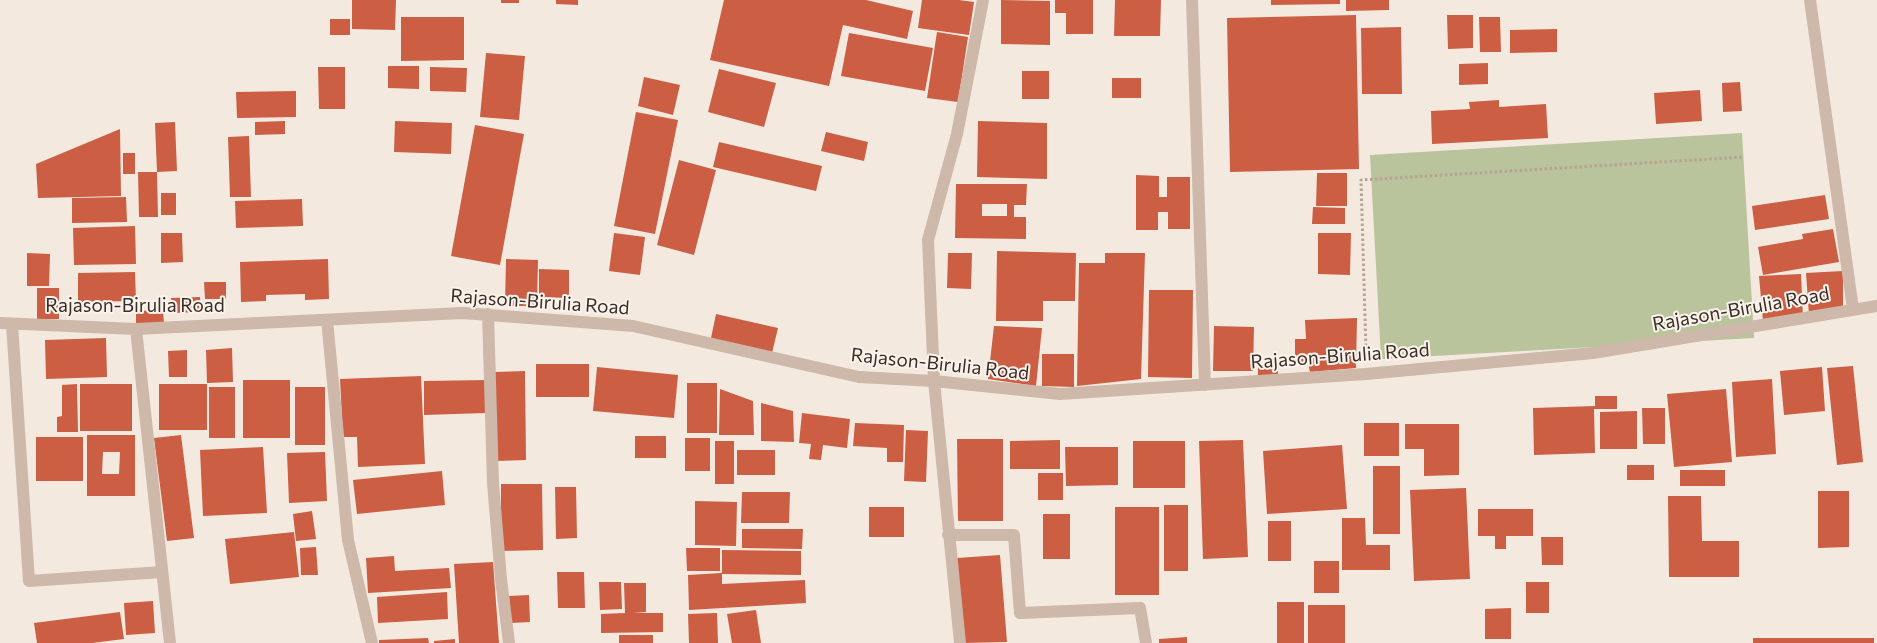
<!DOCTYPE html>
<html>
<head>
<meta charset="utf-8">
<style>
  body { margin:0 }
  canvas { display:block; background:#f4e9de }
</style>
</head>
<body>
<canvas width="1877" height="643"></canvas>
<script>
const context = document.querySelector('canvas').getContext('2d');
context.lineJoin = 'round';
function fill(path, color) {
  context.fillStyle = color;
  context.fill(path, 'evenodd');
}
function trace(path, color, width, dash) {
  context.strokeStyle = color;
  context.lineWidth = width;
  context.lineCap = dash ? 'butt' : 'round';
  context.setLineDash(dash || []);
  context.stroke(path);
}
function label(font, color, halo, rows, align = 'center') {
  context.font = font + ' Commissioner,sans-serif';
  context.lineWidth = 4;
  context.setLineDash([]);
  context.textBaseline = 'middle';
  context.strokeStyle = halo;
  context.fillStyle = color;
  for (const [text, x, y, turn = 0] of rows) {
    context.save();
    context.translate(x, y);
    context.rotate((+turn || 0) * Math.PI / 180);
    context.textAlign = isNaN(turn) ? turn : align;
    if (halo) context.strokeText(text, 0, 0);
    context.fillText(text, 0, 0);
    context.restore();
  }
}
const green = new Path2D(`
  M1742,133L1754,338L1381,359L1370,155Z`);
const building = new Path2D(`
  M352,0H396L395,30L352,29Z
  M501,0H519V3H501Z
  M556,0H578V5L556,4Z
  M724,0H866L913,11L907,39L843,25L829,86L710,60Z
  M922,0H959L974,2L969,35L918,28Z
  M1001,0L1050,1V45L1001,44Z
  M1055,0H1093V34H1066V13H1055Z
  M1115,0H1161L1160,36H1114Z
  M1271,0H1340V4L1271,5Z
  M1346,0H1389V10L1346,11Z
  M1356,15L1359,169L1230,172L1227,18Z
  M1447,15H1473V48L1448,49Z
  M401,17H464V60L401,61Z
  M1479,17H1500L1501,52H1480Z
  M330,19H350V35H330Z
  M1401,27L1402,94H1362L1361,28Z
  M1557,29V52L1510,53V30Z
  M937,32L968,37L958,102L927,98Z
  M849,33L933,48L925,91L841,76Z
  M486,53L525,56L519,120L480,117Z
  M1488,63V84L1459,85V64Z
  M388,66H419V89L388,88Z
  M318,67H345V109H319Z
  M430,67L467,68L466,92L430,91Z
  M719,69L776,83L764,127L708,112Z
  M1022,71H1049V99H1022Z
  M644,77L680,85L673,115L638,106Z
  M1112,78H1141V98H1112Z
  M1740,82L1742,111L1723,112L1722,83Z
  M1700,90L1702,121L1656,124L1654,93Z
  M296,91V117L237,118L236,92Z
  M1499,100V107L1546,104L1548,138L1432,144L1431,111L1470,109L1469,102Z
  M636,112L678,120L655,234L614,226Z
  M285,121V134L255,135V122Z
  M395,121L452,123L451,154L394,152Z
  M978,121L1047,123V179L977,177Z
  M175,122L177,171L157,172L155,123Z
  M475,125L524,134L500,265L451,256Z
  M120,129L121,196L38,198L36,164Z
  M826,132L868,142L864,161L821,151Z
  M249,136L251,197H230L228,137Z
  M719,142L822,166L816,191L713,167Z
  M123,153H135V174H123Z
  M679,160L716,170L694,255L657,245Z
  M138,172H157L158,217H139Z
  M1317,173H1347V206H1316Z
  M1136,175L1159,176V197H1167V177H1190V229H1168V212H1158V230H1136Z
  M956,184H1027L1026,205H1014V217H1026V239L955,238ZM982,204H1007V216H982Z
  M161,193H176V215H161Z
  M1825,195L1829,219L1755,230L1752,206Z
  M126,197L127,222L72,223V198Z
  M302,199L303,226L236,228L235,201Z
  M1313,207L1345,208V224H1312Z
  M135,226L136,264L74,265L73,228Z
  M1833,229L1839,262L1763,275L1758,247L1803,239L1802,234Z
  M161,233H182L183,262L161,263Z
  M614,233L645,237L640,275L609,271Z
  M1318,233H1351L1350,275L1318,274Z
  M997,251L1076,253L1075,301H1043V321H996Z
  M27,253L50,254L49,286H27Z
  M948,253H972L971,289L947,288Z
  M1105,253H1145L1141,379L1077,386L1079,263H1105Z
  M328,259L329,299L305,300V294L266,295V301L241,302L240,262Z
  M506,259L538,260L537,306H505Z
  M539,269L569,270V298L539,297Z
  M1843,271V307L1809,315L1806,273Z
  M135,272L136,301L78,302V273Z
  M1801,274L1803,318L1763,321L1759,276Z
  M204,282H226V299H205Z
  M37,288H59V319H37Z
  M1149,290H1193L1192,378L1148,377Z
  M200,297L201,312L172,313L171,298Z
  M163,310L164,324H136V311Z
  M716,314L778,328L772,353L711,338Z
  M1357,318L1356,368L1310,372L1308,363H1295V339H1306L1305,320Z
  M994,326L1042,328L1036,386L988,379Z
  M1214,326L1254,327L1253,371H1213Z
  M106,338L107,377L46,379L45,340Z
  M232,348L233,382L207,383L206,350Z
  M187,350V377H169L168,351Z
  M1042,354H1074V387L1042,386Z
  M536,364H589V397H536Z
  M1258,365H1278V379H1258Z
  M1853,366L1863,462L1837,465L1827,368Z
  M597,367L678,375L674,418L593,411Z
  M1822,367L1825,411L1784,415L1780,371Z
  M525,371L526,460L496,461L495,372Z
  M421,376L425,464L358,467L357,437H343L340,379Z
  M1772,379L1776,454L1736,457L1732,382Z
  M243,380H290V438H243Z
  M486,380V413L424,415V381Z
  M687,383H717V433H687Z
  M77,384L78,432H57V417L62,416V385Z
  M80,384H132V431H80Z
  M159,384H207V430H159Z
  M209,387H235V438H209Z
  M295,387H325V445H295Z
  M720,389L753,401L754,435H719Z
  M1726,389L1732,462L1674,467L1667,394Z
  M1595,396H1617V409H1594L1595,453L1534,455L1533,408L1595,406Z
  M761,403L793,411L794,442L761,441Z
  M1642,408H1665V444H1643Z
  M1637,411V449H1600V412Z
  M802,413L850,419L847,448L823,445L821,460L809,459L811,444L799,443Z
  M855,423L904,425L903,462H887V448L853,446Z
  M1364,423H1399V456H1364Z
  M1405,424H1459V475L1424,476V449H1405Z
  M906,430L928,431L926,482L904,481Z
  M87,435H135V496H87ZM103,452H120L119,474H102Z
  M181,435L194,538L167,541L154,438Z
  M635,436H666V458H635Z
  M36,437H83V481H36Z
  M685,438H710V471H685Z
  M957,439H1003V521H958Z
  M1060,440V469H1010V441Z
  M1243,440L1248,557L1203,559L1199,441Z
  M715,441H734V484H715Z
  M1133,441H1185V488H1133Z
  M1342,445L1347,509L1267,514L1263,451Z
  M263,447L267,513L203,516L200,450Z
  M1065,447H1118V485L1066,486Z
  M737,450H775V475H737Z
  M325,452L327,501L289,503L287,453Z
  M1627,465H1654V480H1627Z
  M1373,466H1400V534H1373Z
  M1680,470H1725V486H1680Z
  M442,471L445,505L357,514L353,480Z
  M1038,473H1063V500H1038Z
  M501,484H542L543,550L501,551Z
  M555,487H576L577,538L556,539Z
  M1466,488L1470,579L1414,581L1410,490Z
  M1818,491H1849V547L1818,548Z
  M742,492H790L789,523H741Z
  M1668,496H1701L1702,541H1739V577H1669Z
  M695,501L737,502L736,546L695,545Z
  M1164,505H1188V571H1164Z
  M869,507H904V537H869Z
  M1115,507H1159V595H1115Z
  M1478,509H1533V536H1506V549H1495V536H1478Z
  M312,511L316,539L296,541L293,514Z
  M1043,514H1070V559H1043Z
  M1342,518H1365L1366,545H1390V570H1342Z
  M1268,521H1291V561H1268Z
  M742,529H803L802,549L742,548Z
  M294,532L299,577L230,584L225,539Z
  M1541,537H1563V565H1542Z
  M316,547L318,575H301L300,548Z
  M686,548H720V571H687Z
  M722,550L801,551V575L722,574V584L805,580L806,603L689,610L688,575L722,573Z
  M1000,555L1007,642L962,643L957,558Z
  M394,556L395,571L449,568L451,588L368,593L366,558Z
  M1314,561H1339V593H1314Z
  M493,562L499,643H459L454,564Z
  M557,572H584L585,608H558Z
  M599,582H621L622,609L600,610Z
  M1526,582H1549V613H1526Z
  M624,583H646V612L633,613H663V632L601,633V614L625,613Z
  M447,592L448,619L378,623L377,597Z
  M529,595L530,622L511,623L509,596Z
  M153,601L155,633L126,635L124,603Z
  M1277,602H1304V643H1277Z
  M1308,605H1345V643H1308Z
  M1511,608V639H1485V609Z
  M756,610L761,643H732L727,614Z
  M120,612L124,639L92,643H37L34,623Z
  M717,613L718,643H689L688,614Z
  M619,635H653V643H619Z
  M1187,637V643H1159V639Z
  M428,638L429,643H379V640Z
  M1753,638H1874V643H1753Z
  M455,639V643H434V641Z`);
const path = new Path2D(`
  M1366,351L1361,180L1744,157`);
const minor = new Path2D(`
  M1192,0L1205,385
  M1810,0L1853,309
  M488,314L493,483L501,579L509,643
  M327,320L348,540L372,643
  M0,323L136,329L463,313L633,326L859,377L934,381L1060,394L1366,374L1593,353L1877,306
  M12,324L29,581L162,572
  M136,329L170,643
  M948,535H1014L1020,613L1140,608L1146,643
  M960,643L934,381L928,240L957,134L983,0`);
const streetNames = [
  ["Rajason-Birulia Road",540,302,4],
  ["Rajason-Birulia Road",135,306],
  ["Rajason-Birulia Road",1741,309,-10],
  ["Rajason-Birulia Road",1340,356,-4],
  ["Rajason-Birulia Road",940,364,6]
];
fill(green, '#b9c49d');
fill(building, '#cc5e44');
trace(path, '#b9a193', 3, [2.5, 2.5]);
trace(minor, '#cdb8a9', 12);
label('19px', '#3a2e29', '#fbf3eb', streetNames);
</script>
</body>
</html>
